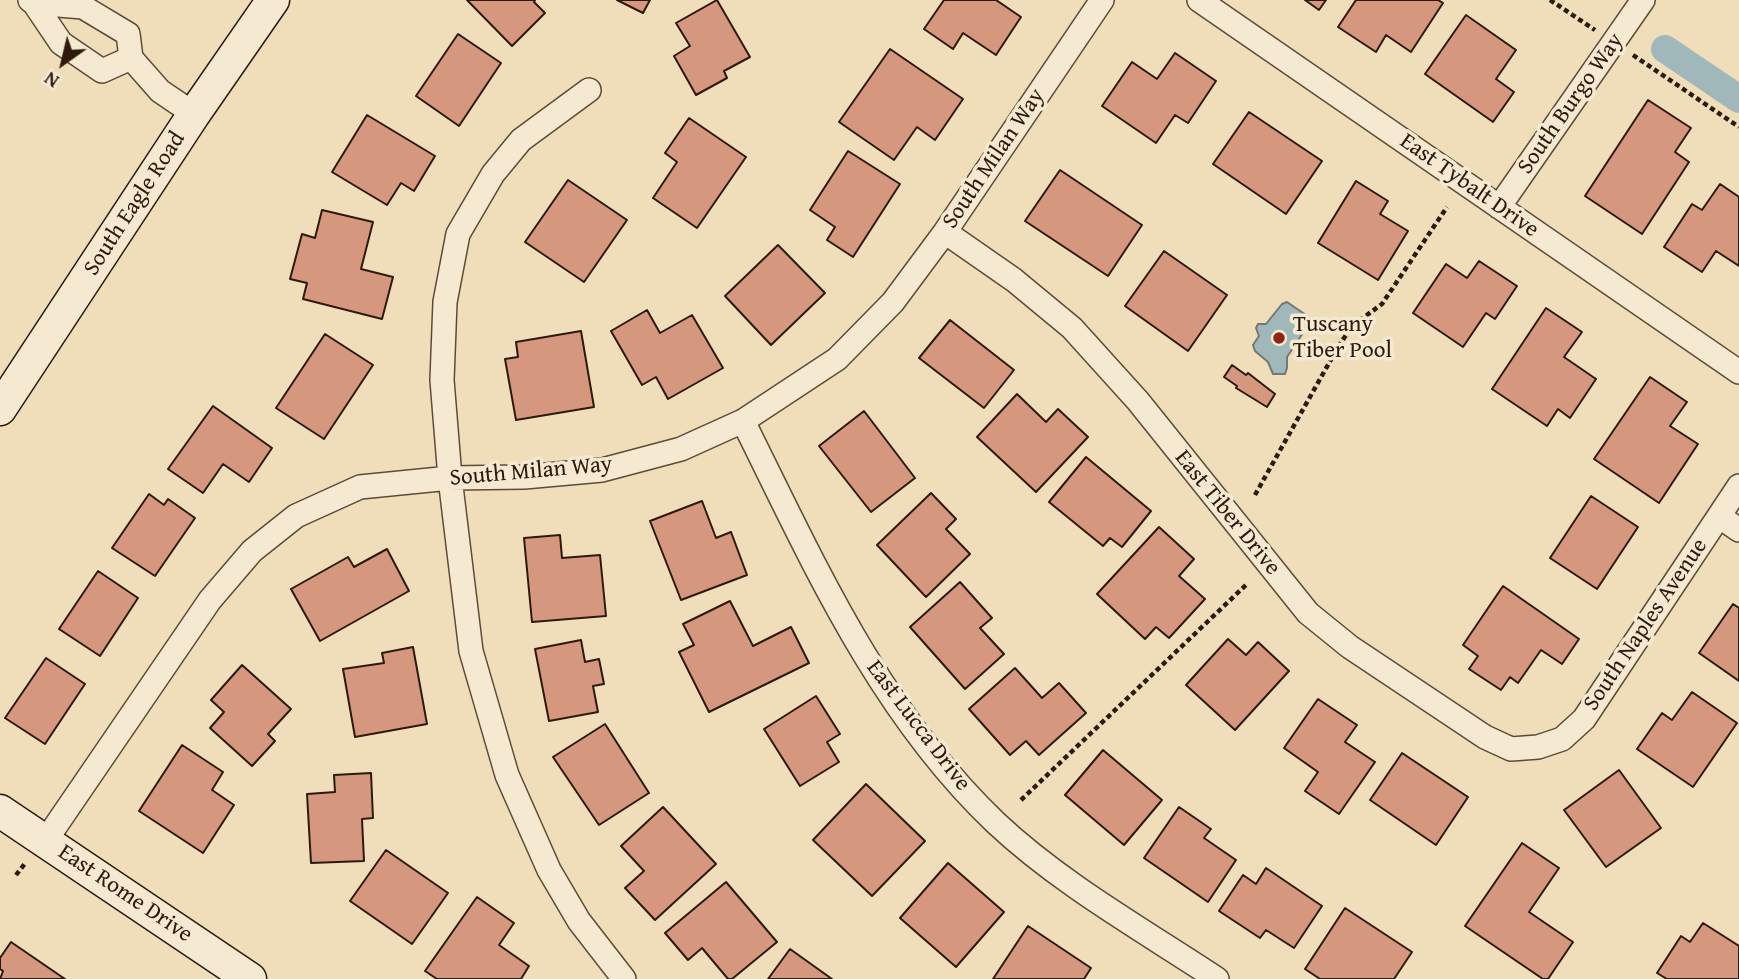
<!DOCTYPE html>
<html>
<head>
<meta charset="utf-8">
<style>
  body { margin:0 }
  #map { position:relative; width:1739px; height:979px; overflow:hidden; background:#f0ddb9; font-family:"Gentium Book Plus",serif }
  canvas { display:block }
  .north { position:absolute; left:28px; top:28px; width:70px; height:70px; -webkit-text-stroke:5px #f5e9d2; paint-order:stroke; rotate:214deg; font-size:19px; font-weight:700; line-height:28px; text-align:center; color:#2e1a0c }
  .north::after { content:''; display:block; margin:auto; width:24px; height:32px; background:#2e1a0c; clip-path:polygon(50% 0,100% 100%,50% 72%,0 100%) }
</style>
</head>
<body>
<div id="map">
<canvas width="1739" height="979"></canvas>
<div class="north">N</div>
</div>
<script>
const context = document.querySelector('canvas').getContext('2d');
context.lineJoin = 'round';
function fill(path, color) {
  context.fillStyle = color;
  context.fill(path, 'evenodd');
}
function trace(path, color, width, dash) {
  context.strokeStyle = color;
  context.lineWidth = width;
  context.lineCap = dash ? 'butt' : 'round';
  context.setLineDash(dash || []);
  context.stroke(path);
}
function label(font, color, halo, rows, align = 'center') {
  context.font = font + ' "Gentium Book Plus",serif';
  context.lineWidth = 7;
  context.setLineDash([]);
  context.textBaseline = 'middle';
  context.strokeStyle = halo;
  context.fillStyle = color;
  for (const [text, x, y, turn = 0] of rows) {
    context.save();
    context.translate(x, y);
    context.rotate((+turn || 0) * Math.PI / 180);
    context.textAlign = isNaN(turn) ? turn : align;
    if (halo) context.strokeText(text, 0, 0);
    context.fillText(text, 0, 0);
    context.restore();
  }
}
const water = new Path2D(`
  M1287,302L1309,317V324L1287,357V368L1285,374H1273L1268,362L1255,351L1253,345L1259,336L1256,328L1258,324H1266L1282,304Z`);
const canal = new Path2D(`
  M1665,49L1739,99`);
const building = new Path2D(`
  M467,0H535L534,2L545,13L512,46Z
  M617,0H650L643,13Z
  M717,0L750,57L724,71L727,78L696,95L674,56L690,46L676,23Z
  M944,0H996L1021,17L996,55L963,33L953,49L924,29Z
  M1305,0H1326L1319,10Z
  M1356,0H1438L1443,3L1411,52L1386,35L1376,52L1338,27Z
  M1466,15L1516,50L1496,79L1514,92L1493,122L1425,74Z
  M458,34L501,63L459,126L416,96Z
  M890,49L963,99L935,140L917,127L894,160L839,122Z
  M1175,53L1216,81L1188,123L1175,115L1156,143L1102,106L1132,62L1157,79Z
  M1648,100L1691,128L1675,152L1689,162L1642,234L1585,196Z
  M1249,112L1322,161L1286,214L1213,164Z
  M367,115L435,156L414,191L401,183L387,205L332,172Z
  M689,118L746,157L697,228L653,198L677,162L665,153Z
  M848,151L900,184L853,257L827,240L835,227L810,210Z
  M1060,170L1142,225L1108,276L1025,221Z
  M568,180L627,220L584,282L525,242Z
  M1356,181L1388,201L1380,214L1408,231L1378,280L1318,243Z
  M1720,184L1739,197V266L1716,251L1702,272L1664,247L1692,204L1702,210Z
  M322,210L373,222L361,269L393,277L382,319L303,299L307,283L290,279L302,234L315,238Z
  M778,245L825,293L771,345L725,296Z
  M1164,251L1227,295L1188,351L1125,306Z
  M1479,261L1517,286L1495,319L1486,313L1463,347L1413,313L1446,264L1467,278Z
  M1546,308L1582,332L1564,357L1596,379L1570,418L1558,409L1547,426L1492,389Z
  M647,310L660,333L692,315L723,368L668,399L656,377L642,385L611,331Z
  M950,320L1014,370L984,408L919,358Z
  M581,331L594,407L516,420L505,359L518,357L516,342Z
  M325,334L373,365L324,439L276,408Z
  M1232,365L1246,375L1248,373L1275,394L1267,407L1236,388L1237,386L1224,377Z
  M1650,377L1687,402L1670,426L1698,444L1659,503L1594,459Z
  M1017,394L1046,422L1058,409L1088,437L1036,492L977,437Z
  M213,406L272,448L249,482L223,464L203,493L168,469Z
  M864,411L915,478L871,512L819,446Z
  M1086,457L1151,511L1122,547L1110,538L1103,546L1049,502Z
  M931,493L956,519L946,529L970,554L926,597L877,545Z
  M149,494L164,505L168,499L195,518L155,576L112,548Z
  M1591,496L1638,527L1597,589L1550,558Z
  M702,501L716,538L731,532L747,575L681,600L650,521Z
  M1159,527L1194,559L1179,576L1205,599L1169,638L1156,627L1145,639L1097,594Z
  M560,535L562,558L600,555L606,616L532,622L524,538Z
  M387,549L409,591L320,641L291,589L348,557L354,567Z
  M98,571L138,598L100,656L59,629Z
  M960,582L992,618L980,628L1004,654L965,689L910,627Z
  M1503,586L1579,639L1562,664L1541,650L1518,683L1510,677L1501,690L1469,669L1478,656L1463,645Z
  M730,601L753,646L791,627L809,663L709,712L679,652L694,645L683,624Z
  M1733,604L1739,608V681L1699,653Z
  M1228,639L1246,655L1258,642L1289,671L1235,730L1186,685Z
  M581,640L585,662L599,659L604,684L593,686L598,712L549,721L535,649Z
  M413,647L427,724L355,737L343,669L384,663L382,653Z
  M46,658L85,684L45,744L5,718Z
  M242,665L291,709L268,734L275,741L252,766L210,728L224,712L211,700Z
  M1015,668L1042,698L1059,683L1086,713L1039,755L1026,741L1010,755L969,709Z
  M1692,692L1737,723L1693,787L1637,749L1662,713L1672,720Z
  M816,696L840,734L827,742L839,762L800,786L764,729Z
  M1318,699L1357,725L1345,742L1375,762L1339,814L1305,791L1318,772L1284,748Z
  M605,724L649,793L599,825L553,757Z
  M182,745L223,772L212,790L234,805L203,853L139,811Z
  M1103,750L1162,800L1124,845L1065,795Z
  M1402,753L1468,797L1436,845L1370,800Z
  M1619,770L1661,828L1606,867L1564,810Z
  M371,773L373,818L362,819L364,861L311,863L307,794L335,792L334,775Z
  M866,784L925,841L872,896L813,840Z
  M663,807L716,864L655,920L625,888L644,871L621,846Z
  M1179,807L1211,829L1204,838L1236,860L1208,902L1144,858Z
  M1522,843L1559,868L1529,912L1573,942L1548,979H1543L1465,926Z
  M386,850L448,893L412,944L350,901Z
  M948,863L1004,912L956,967L900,918Z
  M1266,868L1322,906L1294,948L1266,930L1260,938L1219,911L1243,875L1256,884Z
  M726,882L777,942L732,979H728L702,948L688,960L665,933Z
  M477,897L514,923L499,945L529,966L521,979H437L425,971Z
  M1345,908L1412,952L1394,979H1320L1305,969Z
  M1703,923L1739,946V979H1667L1657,973L1681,936L1690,942Z
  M1028,926L1091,968L1084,979H993Z
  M11,942L65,979H0L3,971L0,969V958Z
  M790,949L832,979H768Z`);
const path = new Path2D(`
  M1550,0L1595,30
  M1633,55L1739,127
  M1255,495L1338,347L1352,326L1382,304L1447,207
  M1021,800L1248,583
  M16,875L26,862`);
const street = new Path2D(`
  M30,0L34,3L61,43L102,71L131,58L128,34L83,7L34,3
  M1199,0L1739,372
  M131,58L160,91L194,114
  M589,90L521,140L493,174L458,234L445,302L442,380L450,478L471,651L507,775L549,870L579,921L624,979
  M1499,207L1643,0
  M945,232L1014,280L1072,328L1138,401L1308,613L1350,647L1485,737L1511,749L1538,747L1562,739L1584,719L1739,486
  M743,421C813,562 879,712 996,823C1061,884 1143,930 1217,979
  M1719,516L1739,530
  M46,840L210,600L252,551L296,516L360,487L450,478L524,477L602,470L681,449L743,421L837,359L893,302L945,232L1102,0`);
const secondary = new Path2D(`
  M0,409L194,114L273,0
  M0,811L250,979`);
const markers = [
  [1279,338,7,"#8f2418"]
];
const streetNames = [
  ["South Burgo Way",1571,104,-55],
  ["South Milan Way",994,159,-56],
  ["East Tybalt Drive",1469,186,35],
  ["South Eagle Road",135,204,-57],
  ["South Milan Way",531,472,-5],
  ["East Tiber Drive",1227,513,51],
  ["South Naples Avenue",1646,625,-56],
  ["East Lucca Drive",918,726,53],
  ["East Rome Drive",125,894,34]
];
const poiNames = [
  ["Tuscany",1293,325],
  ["Tiber Pool",1293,351]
];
fill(water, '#a1b8bb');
trace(water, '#737975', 2);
trace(canal, '#a1b8bb', 28);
fill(building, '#d6977f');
trace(building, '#2e1a0c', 2);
trace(street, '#5e4b37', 26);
trace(secondary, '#2e1a0c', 35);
trace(path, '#2e1a0c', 4.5, [5, 3.5]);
trace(street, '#f5e9d2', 23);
trace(secondary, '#f5e9d2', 32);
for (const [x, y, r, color] of markers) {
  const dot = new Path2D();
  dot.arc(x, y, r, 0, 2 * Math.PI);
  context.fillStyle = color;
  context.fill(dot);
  trace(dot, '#f5e9d2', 2.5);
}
label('23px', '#2e1a0c', '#f5e9d2', streetNames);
label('23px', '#2e1a0c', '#f5e9d2', poiNames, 'left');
</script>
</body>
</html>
